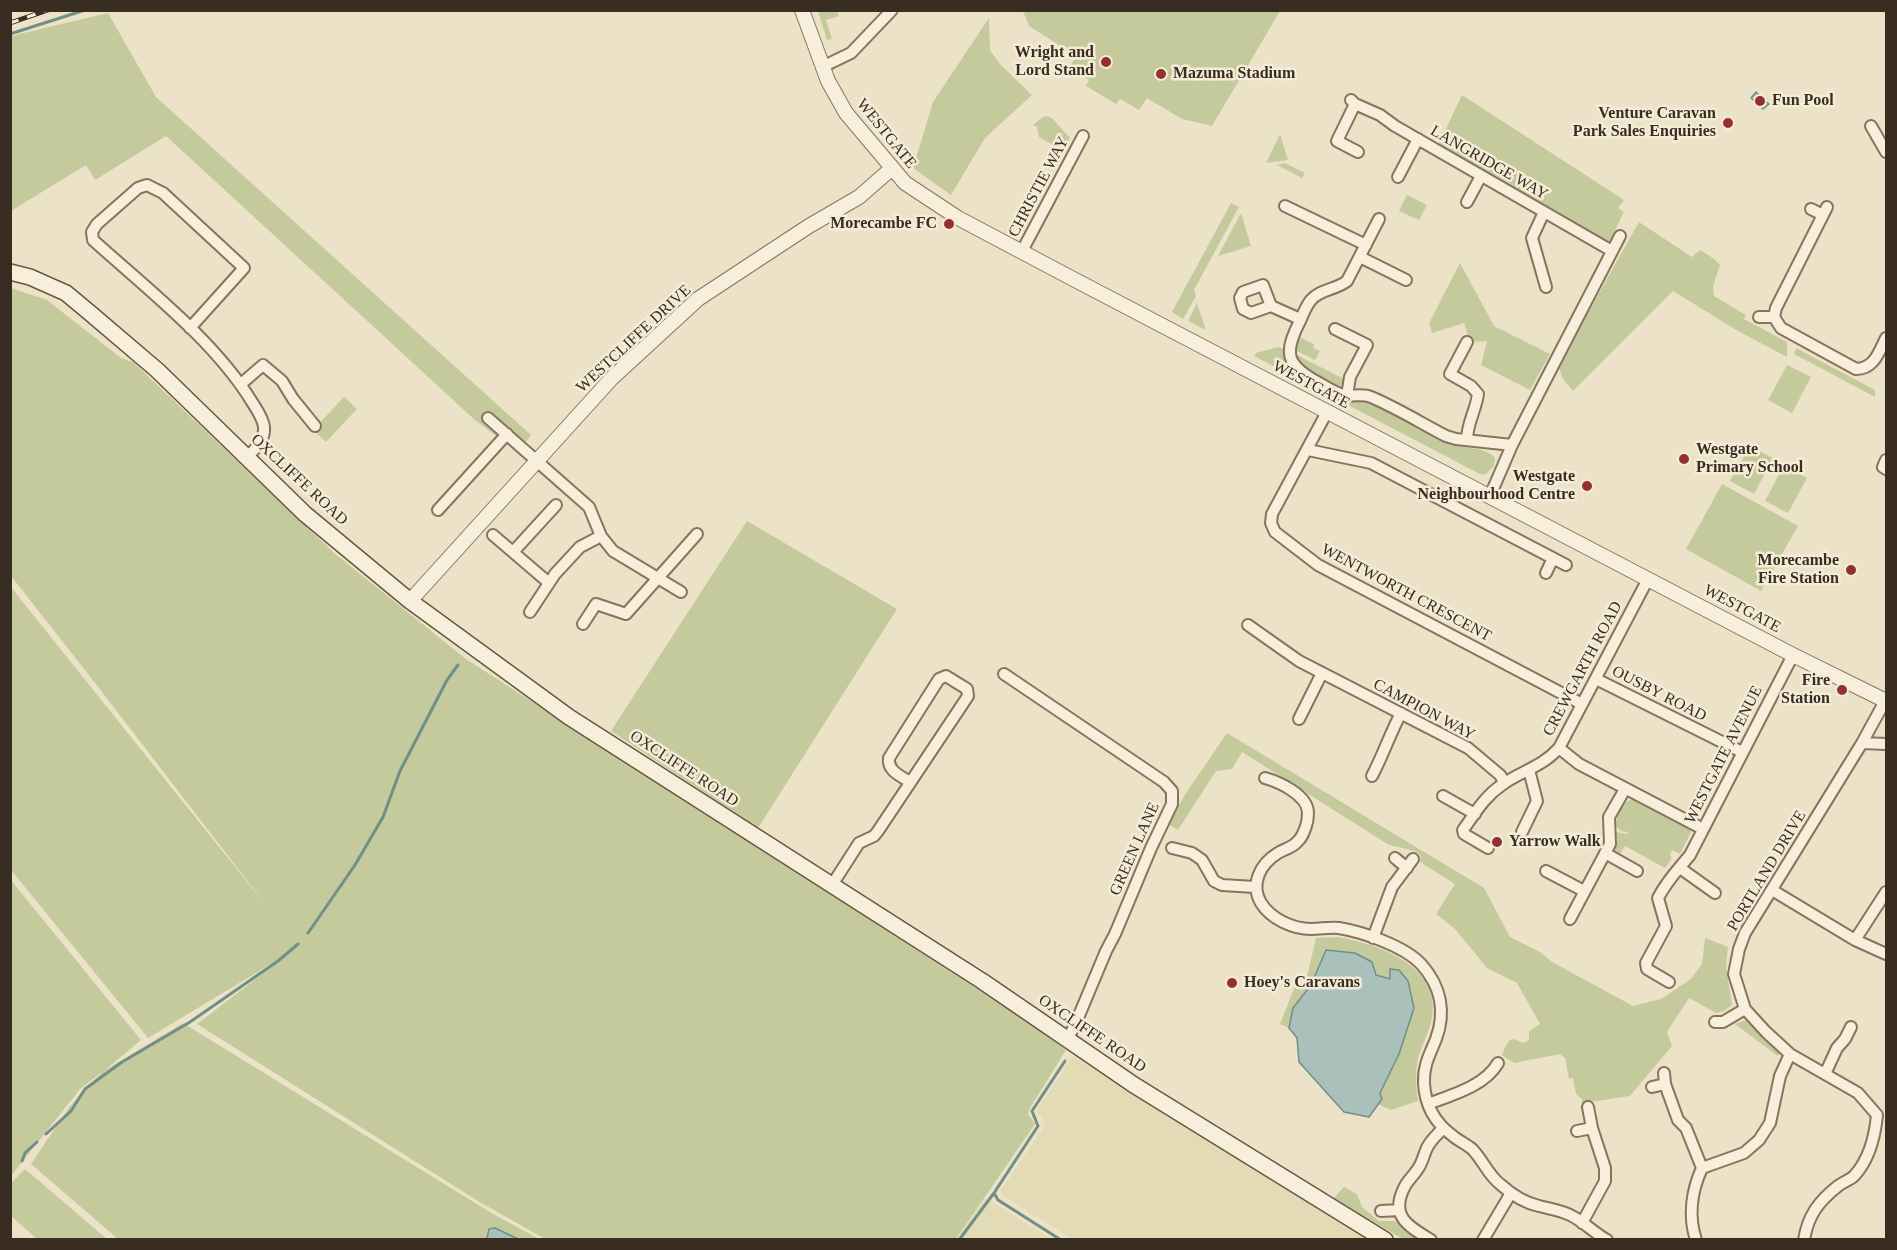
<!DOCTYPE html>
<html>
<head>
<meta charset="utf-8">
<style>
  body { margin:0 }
  #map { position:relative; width:1897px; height:1250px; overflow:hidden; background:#ece2c8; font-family:"Times New Roman",serif }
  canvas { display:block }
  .frame { position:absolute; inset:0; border:12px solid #392c21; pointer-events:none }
</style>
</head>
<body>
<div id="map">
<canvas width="1897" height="1250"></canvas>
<div class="frame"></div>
</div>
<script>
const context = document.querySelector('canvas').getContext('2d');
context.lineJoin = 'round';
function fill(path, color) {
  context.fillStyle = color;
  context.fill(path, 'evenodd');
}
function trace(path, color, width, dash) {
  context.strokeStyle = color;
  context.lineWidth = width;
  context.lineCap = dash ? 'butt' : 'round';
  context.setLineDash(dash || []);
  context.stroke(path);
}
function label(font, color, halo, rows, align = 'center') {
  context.font = font + ' "Times New Roman",serif';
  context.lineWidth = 5;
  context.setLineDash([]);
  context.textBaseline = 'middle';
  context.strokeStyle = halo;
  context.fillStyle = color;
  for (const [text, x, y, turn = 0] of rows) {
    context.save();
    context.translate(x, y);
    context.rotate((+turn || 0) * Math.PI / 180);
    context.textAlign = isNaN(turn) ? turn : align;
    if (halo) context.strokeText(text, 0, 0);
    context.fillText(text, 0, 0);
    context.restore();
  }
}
const farmland = new Path2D(`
  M1073,1056L1369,1239H1072L1002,1195L1001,1190L1043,1128L1045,1122L1036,1111Z
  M985,1198L1052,1239L956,1240Z`);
const green = new Path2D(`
  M818,11H837L839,16L826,20L832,39L827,40Z
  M1023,11H1280L1212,126L1182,119L1147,98L1139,110L1120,99L1116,104L1086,86L1089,80L1069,68L1076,56L1029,26Z
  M108,13L156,97L531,435L518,452L476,421L166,136L95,180L86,165L11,211V36Z
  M989,18L990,50L999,63L1032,95L985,138L951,195L913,168L933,102Z
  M1462,95L1624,200L1618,208L1624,212L1609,243L1463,162L1439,144Z
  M1047,116L1052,118L1070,138L1061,156L1056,154L1059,148L1039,137L1037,127L1033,125L1043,117Z
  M1280,134L1288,160L1266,163Z
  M1285,163L1305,173L1302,178L1277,165Z
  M1407,195L1427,205L1419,220L1399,211Z
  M1231,203L1239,207L1194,290L1196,296L1183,319L1172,312Z
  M1241,213L1251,246L1218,256Z
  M1639,222L1692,257L1700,250L1713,258L1720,265L1713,286L1714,296L1746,315L1744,319L1787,342V357L1738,331L1673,291L1573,391L1563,379L1558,366Z
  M1460,263L1494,326L1550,354L1530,390L1481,365L1487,341L1470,342L1464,323L1432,333L1429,323Z
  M11,288L47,300L121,358L133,362L334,553L466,659L1016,1014L1066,1050L1030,1108L1028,1114L1035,1124L956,1239H545L478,1201L197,1024L291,952L148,1038L11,870L10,586L268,908L99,688L11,576Z
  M1197,303L1206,330L1188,321Z
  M1299,337L1314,344L1313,348L1320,351L1315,360L1295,350Z
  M1278,347L1284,349L1286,360L1298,379L1254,356L1256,353Z
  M1796,348L1875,390V397L1794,354Z
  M1295,354L1344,379L1343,383L1340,386H1335C1318,377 1302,372 1295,354Z
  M1787,365L1811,377L1792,413L1768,400Z
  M344,397L357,409L326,442L313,430Z
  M1356,400C1394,408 1417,431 1451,444C1464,449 1487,447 1495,458L1494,466L1485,475L1480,474L1344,403Z
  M1750,446L1773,458L1754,494L1730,481Z
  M1784,465L1807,478L1788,513L1765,501Z
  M1722,484L1798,526L1761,591L1686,549Z
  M747,521L897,609L758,828L611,731Z
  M1227,733L1484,888L1510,937L1540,952L1552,962L1633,1006L1661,999L1691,979L1702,964L1705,938L1728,947L1726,966L1732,1005L1724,1011L1716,1013L1689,998L1667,1032L1672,1046L1630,1096L1582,1103V1099L1576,1094L1573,1078L1569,1079L1565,1058L1560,1054L1514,1063L1502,1055L1505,1047L1510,1040L1514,1039L1523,1043L1529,1040V1031L1540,1024L1517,983L1487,968L1455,929L1436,914L1455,884L1420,862L1421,856L1415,851L1389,845L1242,752L1232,769L1216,771L1178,830L1168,824L1186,793Z
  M1632,799L1690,828L1691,832L1680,854L1672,850L1670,855L1672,858L1665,868L1625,846L1619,855L1614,851L1617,843L1616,832L1627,834L1628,832L1621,831L1616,826C1617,814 1620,803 1632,799Z
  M10,879L141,1040L104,1071L183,1023L493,1214L539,1239H518L495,1228L487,1237L489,1240L118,1239L31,1164L70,1106L102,1072L80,1089L11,1176Z
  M1338,937C1376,944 1435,963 1433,1010C1432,1028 1422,1043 1418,1059C1415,1073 1416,1086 1418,1101L1391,1110L1378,1104L1382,1099L1380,1093L1399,1054L1391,979L1376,975L1372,962L1326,950L1311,985L1293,1008L1289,1028L1280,1024L1295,986H1305L1316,938Z
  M1746,1020L1780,1053L1778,1056L1735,1024Z
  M25,1169L107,1239H37L11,1216V1183Z
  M1344,1187L1357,1194L1362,1207L1379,1221H1395L1418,1239H1403L1333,1199Z`);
const water = new Path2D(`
  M1756,92L1769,104L1763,109L1751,98Z
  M1326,950L1355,953L1372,962L1376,975L1390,979V969L1399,970L1408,981L1414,1008L1399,1054L1380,1093L1382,1099L1369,1117L1344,1112L1299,1062L1297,1038L1289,1028L1293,1008L1311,985Z
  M495,1228L518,1239H489L487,1238L489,1229Z`);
const stream = new Path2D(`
  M10,34L85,10
  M308,933L355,865L383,817L400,771L447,680L458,665
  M46,1134L71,1111L85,1089L122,1062L190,1022L278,961L298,944
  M22,1161L25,1153L37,1142
  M959,1240L994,1193
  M1061,1240L998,1200L994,1193L1038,1126L1032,1111L1065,1061`);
const minor = new Path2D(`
  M822,67L851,53L892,10
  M1351,100L1355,104L1380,115L1395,126L1612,251
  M1355,104L1337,141L1358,152
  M1871,126L1886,152
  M1398,177L1418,139
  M1467,202L1481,176
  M1285,206L1366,245
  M1827,207L1776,308L1774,317L1781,328L1856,369C1874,369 1879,352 1886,338
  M1811,209L1823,215
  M1544,212L1532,238L1546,287
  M1379,219L1347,281C1336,290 1320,289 1311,300C1306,306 1303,314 1300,321C1283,354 1286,365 1319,383C1327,387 1335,393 1344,395C1353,397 1362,393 1371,397C1397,408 1421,423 1446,436L1456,439L1512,445
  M1022,251L1083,136
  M1360,257L1406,280
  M1271,306L1263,285L1243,292L1240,298L1243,309L1251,313L1271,306L1300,319
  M1759,317H1774
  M190,328L244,268L163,193L147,185L138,188L97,224L92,232L93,240C146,288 215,341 252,402C257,410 263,418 264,427C265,441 256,448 247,457
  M1335,329L1367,345L1350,377L1347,396
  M241,384L263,365L282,381L293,399L315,426
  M1327,412L1272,514L1271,523L1275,532L1318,565L1582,704
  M488,418L589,507L601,536L613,551L681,592
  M1467,440C1467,423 1476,410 1478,394L1471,386L1450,374L1467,342
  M1308,450L1371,463L1566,565
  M1886,460L1883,467L1886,469
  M1490,496L1512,445L1620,236
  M438,510L507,434
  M493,535L549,583
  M513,552L556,505
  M1546,573L1553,558
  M530,612L555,574L580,547L601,536
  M583,624L596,604L626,614L697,534
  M1248,625L1299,661L1468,748L1500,775L1505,783
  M1004,674L1164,782L1172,791V804L1151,848L1115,934L1106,951L1075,1025L1067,1040
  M1596,679L1742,752
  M1299,719L1322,673
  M1862,743L1886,744
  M1559,748L1579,764L1703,829
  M1372,776C1383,755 1390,734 1401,713
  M1265,778C1279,782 1308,795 1308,813C1308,817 1307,823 1306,826C1304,832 1302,838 1297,842C1292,848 1284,849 1278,853C1260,864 1250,884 1261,903C1271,919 1293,929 1311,929C1321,929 1329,927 1339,928C1363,932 1404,946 1421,964C1441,986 1446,1012 1436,1039C1430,1054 1423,1066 1424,1083C1425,1105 1435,1123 1453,1136C1459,1141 1466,1144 1472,1149C1483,1160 1488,1175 1500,1184C1511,1194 1525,1203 1539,1206C1550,1209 1560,1210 1570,1215C1583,1221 1594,1233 1607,1240
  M1443,796L1475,814
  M1522,832L1537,801L1529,770
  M1172,848L1192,853L1202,860L1214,881L1222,885L1255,887
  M1488,848L1464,834L1463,830C1476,812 1484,797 1503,784C1522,771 1543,766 1559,748L1648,579
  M1605,853L1637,871
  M1395,858L1407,868
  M1680,868L1715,893
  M1546,871L1584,891
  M832,885L859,843L874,836L878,831L968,696L967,689L946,676L939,679L889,758C887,771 901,776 910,782
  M1772,890L1855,940L1886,954
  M1570,919L1610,844L1609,817L1625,789
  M1373,938L1392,887L1413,859
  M1855,940L1886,892
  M1669,982L1647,969L1646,963L1666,926L1658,898C1668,879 1677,871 1690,855L1793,655
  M1715,1022H1723L1745,1009
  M1664,1073L1665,1084L1678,1120L1686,1128L1702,1168
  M1825,1074L1837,1048L1845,1039L1851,1027
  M1652,1087L1665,1084
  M1428,1104C1452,1095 1485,1086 1498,1063
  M1877,1115L1858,1093L1790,1054L1766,1032L1745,1009L1734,974L1739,949L1745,933L1862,743L1885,701
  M1577,1131L1592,1128
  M1702,1168L1744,1153L1759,1140L1770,1123L1780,1076L1790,1054
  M1381,1211L1399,1210
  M1582,1223L1605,1181V1168L1592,1128L1588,1107
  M1431,1240C1408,1226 1389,1216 1405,1186C1409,1179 1415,1174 1419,1167C1423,1161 1424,1153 1428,1146C1432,1139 1438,1134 1443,1128
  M1483,1240L1511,1193
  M1696,1240C1688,1216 1692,1190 1702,1168
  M1804,1240C1808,1215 1819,1201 1838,1186C1843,1182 1850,1180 1854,1176C1869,1160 1875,1136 1877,1115`);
const tertiary = new Path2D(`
  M802,10L828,81L846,113L905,183L958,218L1077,281L1793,655L1886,701
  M410,601L612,378L698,299L809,226L859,197L891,169`);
const secondary = new Path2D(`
  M10,272L30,277L66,293L90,313L157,370L305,514L410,601L569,717L982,981L1134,1085L1385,1240`);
const rail = new Path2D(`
  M10,23L48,10`);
const markers = [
  [1106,62,6,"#933132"],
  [1161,74,6,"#933132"],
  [1760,101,6,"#933132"],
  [1728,123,6,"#933132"],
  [949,224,6,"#933132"],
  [1684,459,6,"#933132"],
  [1587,486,6,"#933132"],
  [1851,570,6,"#933132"],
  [1842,690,6,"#933132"],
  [1497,842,6,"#933132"],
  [1232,983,6,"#933132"]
];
const poiNames = [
  ["Wright and",1094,53],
  ["Lord Stand",1094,71],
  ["Mazuma Stadium",1173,74,"left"],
  ["Fun Pool",1772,101,"left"],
  ["Venture Caravan",1716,114],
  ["Park Sales Enquiries",1716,132],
  ["Morecambe FC",937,224],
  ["Westgate",1696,450,"left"],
  ["Primary School",1696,468,"left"],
  ["Westgate",1575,477],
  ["Neighbourhood Centre",1575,495],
  ["Morecambe",1839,561],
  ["Fire Station",1839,579],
  ["Fire",1830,681],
  ["Station",1830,699],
  ["Yarrow Walk",1509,842,"left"],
  ["Hoey's Caravans",1244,983,"left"]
];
const streetNames = [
  ["WESTGATE",886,134,51],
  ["LANGRIDGE WAY",1489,163,30],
  ["CHRISTIE WAY",1039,187,-62],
  ["WESTCLIFFE DRIVE",634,339,-43],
  ["WESTGATE",1311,385,28],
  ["OXCLIFFE ROAD",299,480,43],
  ["WENTWORTH CRESCENT",1406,593,28],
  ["WESTGATE",1742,609,28],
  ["CREWGARTH ROAD",1583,669,-62],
  ["OUSBY ROAD",1659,694,27],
  ["CAMPION WAY",1424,710,28],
  ["WESTGATE AVENUE",1724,755,-63],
  ["OXCLIFFE ROAD",684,769,33],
  ["GREEN LANE",1135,849,-66],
  ["PORTLAND DRIVE",1767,871,-59],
  ["OXCLIFFE ROAD",1092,1034,34]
];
fill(farmland, '#e2dbb6');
fill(green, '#c5ca9c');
fill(water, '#a9c1ba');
trace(water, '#708f87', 1.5);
trace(stream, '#708f87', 3);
trace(minor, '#88745e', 14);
trace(tertiary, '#88745e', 16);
trace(secondary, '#6a5541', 18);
trace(minor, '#f7efdb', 10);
trace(tertiary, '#f7efdb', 14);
trace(secondary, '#f7efdb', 15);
trace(rail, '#392c21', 5);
trace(rail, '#f4ecd7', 3, [9]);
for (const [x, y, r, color] of markers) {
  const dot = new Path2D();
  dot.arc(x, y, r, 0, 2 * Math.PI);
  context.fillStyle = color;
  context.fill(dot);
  trace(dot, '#f4ecd7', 2);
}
label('bold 16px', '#392c21', '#f4ecd7', poiNames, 'right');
label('16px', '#392c21', '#f4ecd7', streetNames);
</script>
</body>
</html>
